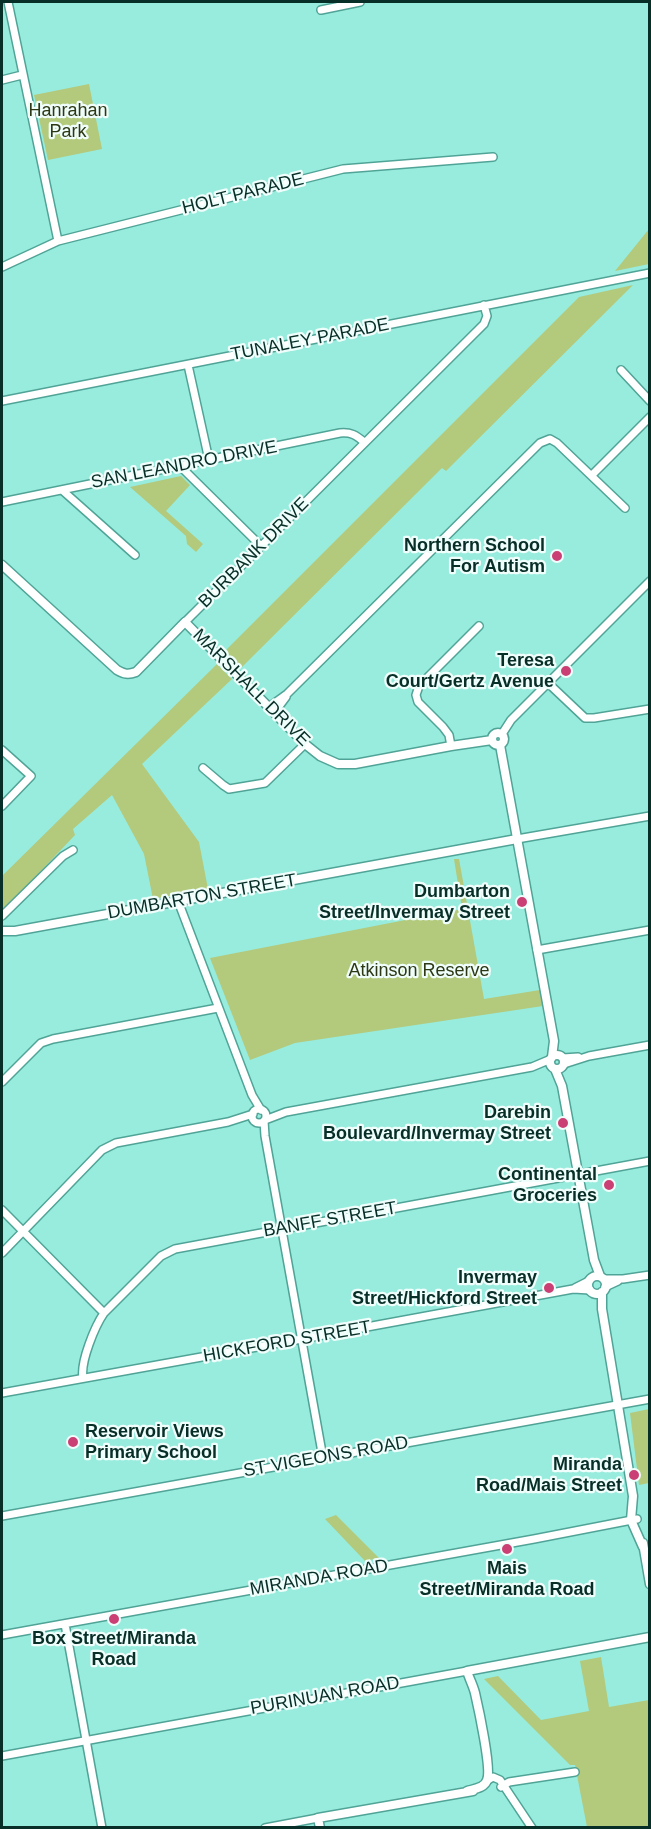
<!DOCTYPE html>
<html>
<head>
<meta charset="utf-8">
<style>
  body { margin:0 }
  #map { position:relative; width:651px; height:1829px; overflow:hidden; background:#98ecdd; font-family:Arial,sans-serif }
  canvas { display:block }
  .frame { position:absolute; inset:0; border:3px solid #082e28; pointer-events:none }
</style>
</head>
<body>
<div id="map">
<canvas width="651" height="1829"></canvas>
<div class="frame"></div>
</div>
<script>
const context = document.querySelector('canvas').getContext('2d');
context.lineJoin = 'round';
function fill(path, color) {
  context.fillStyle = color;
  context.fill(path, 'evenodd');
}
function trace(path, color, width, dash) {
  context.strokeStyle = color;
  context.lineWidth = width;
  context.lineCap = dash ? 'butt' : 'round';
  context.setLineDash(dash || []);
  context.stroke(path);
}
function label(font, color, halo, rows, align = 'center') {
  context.font = font + ' Arial,sans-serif';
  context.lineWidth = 4.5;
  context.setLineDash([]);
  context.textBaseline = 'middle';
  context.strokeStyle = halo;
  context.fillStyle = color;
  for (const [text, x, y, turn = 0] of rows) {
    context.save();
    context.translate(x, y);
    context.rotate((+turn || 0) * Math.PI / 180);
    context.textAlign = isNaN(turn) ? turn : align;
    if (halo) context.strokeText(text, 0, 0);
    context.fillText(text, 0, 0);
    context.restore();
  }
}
const green = new Path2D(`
  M89,84L102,149L48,160L34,95Z
  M649,229V264L615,271Z
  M633,285L446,471L442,468L241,668L225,651L579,297Z
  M181,476L190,485L166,511L203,544L196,552L187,544L186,536L130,487Z
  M217,664L232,679L142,764L199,842L208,889L153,899L144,854L112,795L73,829L75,835L2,912V876Z
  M454,859H459L484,999L540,990L543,1006L295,1043L250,1060L210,958L462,909Z
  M649,1409V1483L639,1485L630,1413Z
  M336,1515L379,1558L365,1561L325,1519Z
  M601,1657L609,1707L649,1700V1827H587L575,1765H570L484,1679L498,1676L541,1720L589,1711L580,1661Z`);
const minor = new Path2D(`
  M8,2L58,241
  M321,10L360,2
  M2,80L22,75
  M2,267L58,241L343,169L493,157
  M188,365L209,460
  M621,370L650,401
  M2,401L650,273
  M180,466L261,546
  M592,475L650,417
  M62,490L135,555
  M2,502L340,433C351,432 356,435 364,442
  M185,622L484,324L487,316L484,305
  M548,683L585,718H594L650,709
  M269,707L287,694L540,443L550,439L557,443L625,508
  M274,713L286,697
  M502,734L511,720L650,581
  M451,746L449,735L443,727L418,702L416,695L419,686L479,626
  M2,750L31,776L2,806
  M203,768L223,785L229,789L265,783L305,744
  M517,839L650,816
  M178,901L252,1095L261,1110
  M2,916L63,856L73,850
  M537,950L650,930
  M563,1058L578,1057
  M564,1064L589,1056L650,1045
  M2,1082L41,1043L53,1039L218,1008
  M252 1116a7 7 0 1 1 14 0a7 7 0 1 1-14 0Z
  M265,1120L286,1112L532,1067L551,1059
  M264,1121L265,1136L323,1458
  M2,1210L104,1313
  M2,1253L102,1150L116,1143L228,1122L253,1114
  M604,1279H623L650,1275
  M605,1287L618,1281
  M575,1288L589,1281
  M83,1378C80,1362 95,1326 104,1313L161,1256L175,1249L650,1161
  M2,1393L307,1338L573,1289L590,1290
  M2,1516L650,1399
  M65,1624L102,1828
  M2,1635L534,1539L637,1519
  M2,1756L467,1671
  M488,1780L493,1777L500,1780L532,1828
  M501,1787L509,1782L575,1772
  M265,1828L318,1818`);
const tertiary = new Path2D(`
  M2,565L117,670C124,674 128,675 136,672L185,622L305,744L320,756L338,764H355L451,746L492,740
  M492 739a6 6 0 1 1 12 0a6 6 0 1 1-12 0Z
  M500,745L554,1041L552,1057
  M2,931H15L517,839
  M550 1062a7 7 0 1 1 14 0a7 7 0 1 1-14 0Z
  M555,1069L562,1086L594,1260L600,1276
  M588 1285a9 9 0 1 1 18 0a9 9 0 1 1-18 0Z
  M602,1292V1309L633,1496L631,1520L643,1547
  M643,1543L650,1584
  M467,1791C474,1789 485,1788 487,1780C492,1770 478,1706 475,1693C473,1685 469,1678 467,1671L650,1637
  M320,1828L318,1818L473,1791`);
const markers = [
  [557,556,6,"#cb4074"],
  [566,671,6,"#cb4074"],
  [522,902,6,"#cb4074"],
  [563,1123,6,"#cb4074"],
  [609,1185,6,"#cb4074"],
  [549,1288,6,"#cb4074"],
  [73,1442,6,"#cb4074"],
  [634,1475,6,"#cb4074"],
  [507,1549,6,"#cb4074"],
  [114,1619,6,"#cb4074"]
];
const parkNames = [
  ["Hanrahan",68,111],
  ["Park",68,132],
  ["Atkinson Reserve",419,971]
];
const streetNames = [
  ["HOLT PARADE",243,194,-14],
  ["TUNALEY PARADE",310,340,-11],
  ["SAN LEANDRO DRIVE",184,465,-11],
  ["BURBANK DRIVE",254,553,-45],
  ["MARSHALL DRIVE",251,688,45],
  ["DUMBARTON STREET",202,897,-10],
  ["BANFF STREET",330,1220,-10],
  ["HICKFORD STREET",287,1342,-10],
  ["ST VIGEONS ROAD",326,1457,-10],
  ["MIRANDA ROAD",319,1578,-10],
  ["PURINUAN ROAD",325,1696,-10]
];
const poiNames = [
  ["Northern School",545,546],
  ["For Autism",545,567],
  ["Teresa",554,661],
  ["Court/Gertz Avenue",554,682],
  ["Dumbarton",510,892],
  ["Street/Invermay Street",510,913],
  ["Darebin",551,1113],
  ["Boulevard/Invermay Street",551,1134],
  ["Continental",597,1175],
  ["Groceries",597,1196],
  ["Invermay",537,1278],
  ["Street/Hickford Street",537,1299],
  ["Reservoir Views",85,1432,"left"],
  ["Primary School",85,1453,"left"],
  ["Miranda",622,1465],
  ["Road/Mais Street",622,1486],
  ["Mais",507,1569,"center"],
  ["Street/Miranda Road",507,1590,"center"],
  ["Box Street/Miranda",114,1639,"center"],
  ["Road",114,1660,"center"]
];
fill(green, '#b3c97c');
trace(minor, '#50a497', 10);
trace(tertiary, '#50a497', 11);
trace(minor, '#fff', 7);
trace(tertiary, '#fff', 8);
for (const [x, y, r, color] of markers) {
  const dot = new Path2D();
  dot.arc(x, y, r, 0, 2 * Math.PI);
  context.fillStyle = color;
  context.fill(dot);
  trace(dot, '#effefb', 2);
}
label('18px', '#2e3814', '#effefb', parkNames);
label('18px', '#082e28', '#effefb', streetNames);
label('bold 18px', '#082e28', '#effefb', poiNames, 'right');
</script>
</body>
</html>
